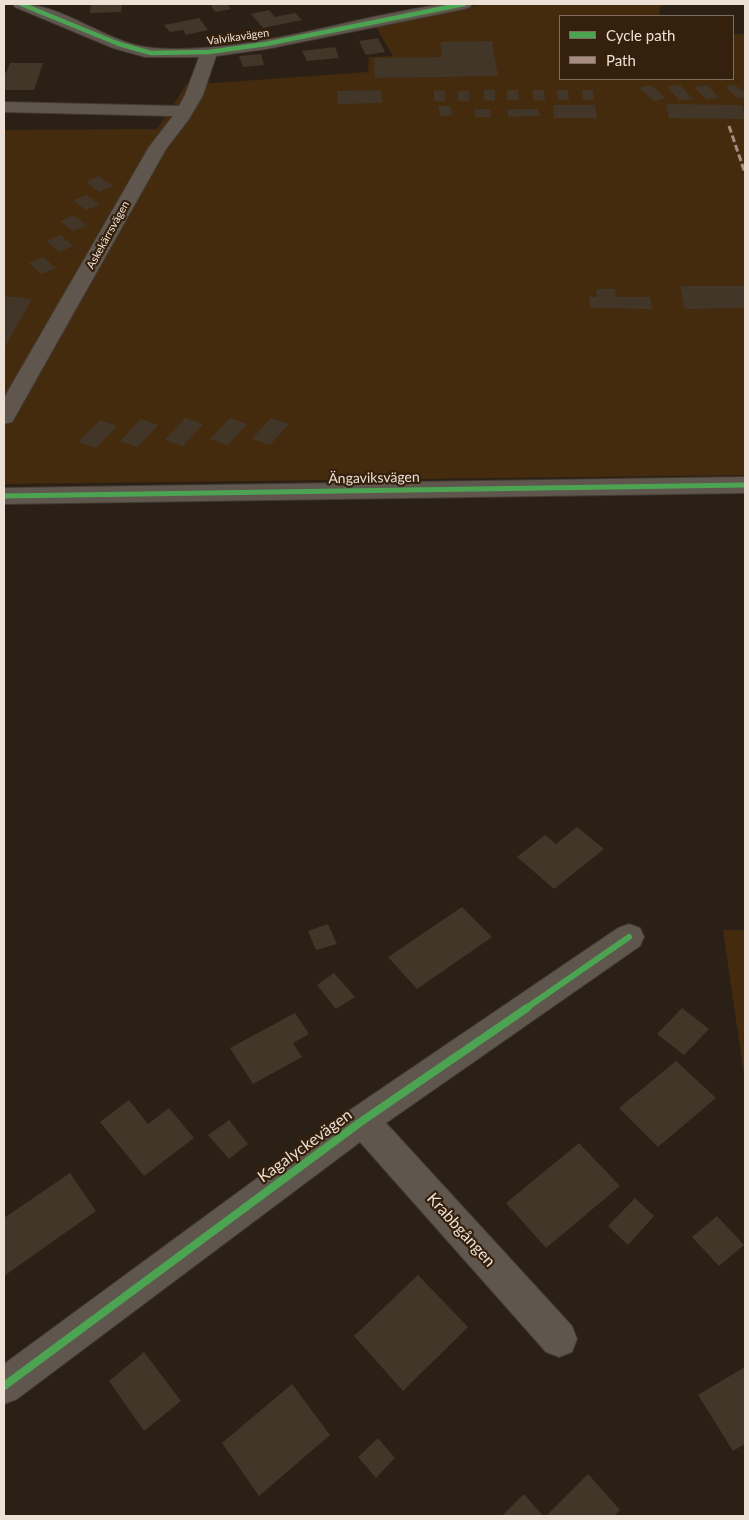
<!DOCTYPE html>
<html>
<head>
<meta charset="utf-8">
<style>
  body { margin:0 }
  #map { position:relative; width:749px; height:1520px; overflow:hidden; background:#2b2015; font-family:Lato,sans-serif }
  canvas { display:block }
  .frame { position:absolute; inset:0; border:5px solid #ede0d4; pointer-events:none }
  .legend { position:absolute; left:559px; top:15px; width:175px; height:65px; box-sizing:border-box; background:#34200c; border:1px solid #7e6d5c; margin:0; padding:6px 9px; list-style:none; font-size:15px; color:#ede0d4 }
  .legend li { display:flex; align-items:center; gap:10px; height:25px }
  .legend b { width:25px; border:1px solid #7e6d5c }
</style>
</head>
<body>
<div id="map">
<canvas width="749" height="1520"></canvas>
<div class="frame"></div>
<ul class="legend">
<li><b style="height:6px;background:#4ca352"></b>Cycle path</li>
<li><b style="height:6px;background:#a88b81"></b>Path</li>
</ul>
</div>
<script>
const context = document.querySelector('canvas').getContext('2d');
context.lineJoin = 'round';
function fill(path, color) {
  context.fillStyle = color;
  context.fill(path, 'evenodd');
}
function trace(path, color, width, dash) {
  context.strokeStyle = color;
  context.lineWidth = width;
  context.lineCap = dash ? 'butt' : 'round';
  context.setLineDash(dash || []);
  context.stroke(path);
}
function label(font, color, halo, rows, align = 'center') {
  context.font = font + ' Lato,sans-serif';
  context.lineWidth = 4.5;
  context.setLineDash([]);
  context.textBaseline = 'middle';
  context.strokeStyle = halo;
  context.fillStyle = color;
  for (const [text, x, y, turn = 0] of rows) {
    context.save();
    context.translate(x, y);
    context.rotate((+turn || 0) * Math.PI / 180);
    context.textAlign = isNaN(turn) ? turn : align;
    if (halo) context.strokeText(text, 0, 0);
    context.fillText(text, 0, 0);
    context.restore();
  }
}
const green = new Path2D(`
  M484,4H661L659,16H560V79H733V34H745V475L4,484V130L157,129L186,85L368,72L369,57L393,56L375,25Z
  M723,930H745V1081Z`);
const building = new Path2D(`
  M91,4H122L121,12L90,13Z
  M210,4H227L231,9L215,12Z
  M269,10L275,17L295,13L302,20L263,28L251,14Z
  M199,18L208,30L186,35L183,30L170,32L164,25Z
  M378,38L385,52L366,55L359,41Z
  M492,41L498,76L375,78L374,58L442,57L440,42Z
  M335,47L339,58L307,61L302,51Z
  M261,54L264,65L243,67L239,56Z
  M10,63H43L34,90H4V73H6Z
  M651,85L666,98L654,101L639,88Z
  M680,85L693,99L680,101L667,87Z
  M707,85L719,98L707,100L694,87Z
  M735,85L745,93V97L738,98L725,87Z
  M381,90L382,103L338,104L337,91Z
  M434,90L445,91V101H434Z
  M484,90H495V101L484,100Z
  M507,90H518L519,100H507Z
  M533,90H544L545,101L533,100Z
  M557,90H568L569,100H558Z
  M582,90H593L594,100H583Z
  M458,91H469V101H458Z
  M666,104L742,105L745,119L669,118Z
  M553,105H595L597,118H554Z
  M438,106H450L453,115L440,116Z
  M475,109H491V117H475Z
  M507,109H538L540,116L508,117Z
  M99,176L113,186L99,192L86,182Z
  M87,195L100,205L86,210L73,200Z
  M74,215L87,226L73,231L60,221Z
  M60,235L73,246L59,252L46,241Z
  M43,257L56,268L42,274L29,263Z
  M680,286H745V308L685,309Z
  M596,289H615L616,297H650L652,309L590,308L589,297H597Z
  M4,296L32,299L4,348Z
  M185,418L203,424L183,446L165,440Z
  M230,418L247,424L228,445L210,439Z
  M271,418L289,424L270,445L252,439Z
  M141,419L158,425L138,447L120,441Z
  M100,420L117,426L96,448L78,442Z
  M577,827L604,849L554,889L517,857L545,835L556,844Z
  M462,907L492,937L417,989L388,957Z
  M328,924L337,944L316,950L308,931Z
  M334,973L355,997L336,1009L317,985Z
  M682,1008L709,1029L684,1055L657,1034Z
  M295,1013L309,1034L293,1043L302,1057L253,1084L230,1048Z
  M676,1061L716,1098L658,1147L619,1108Z
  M129,1100L148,1124L169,1108L194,1138L144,1176L100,1122Z
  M229,1120L248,1144L229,1159L208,1135Z
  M579,1143L620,1186L546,1248L506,1203Z
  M70,1173L96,1211L4,1276V1218Z
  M635,1198L654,1216L628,1245L608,1226Z
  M717,1216L744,1245L719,1266L692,1237Z
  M418,1275L468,1327L403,1391L354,1336Z
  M144,1352L181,1401L144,1431L109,1381Z
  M745,1367V1444L733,1451L698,1395Z
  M292,1384L330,1435L259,1496L222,1443Z
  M378,1438L395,1458L376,1478L358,1457Z
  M588,1474L620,1510L614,1516H546Z
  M524,1494L543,1516H502Z`);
const street = new Path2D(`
  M13,4C62,1 105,44 153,48C226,54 307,31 378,16C410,10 440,2 472,4L470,7L464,9L266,49L216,56L203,95L189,119L166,149L15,417L12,422L4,424V398L149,147L173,116L4,112V102L179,106L185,95L199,57H145L113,48L15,7Z
  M745,477V493L4,504V488Z
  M629,924L640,928L644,937L640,946L386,1123L572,1326L577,1339L572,1352L559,1357L546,1352L360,1142L17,1399L4,1404V1364L350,1110L618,928Z`);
const quiet = new Path2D(`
  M729,126L745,173`);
const cyclewayFar3 = new Path2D(`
  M21,4L119,44L151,53L209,52L266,44L464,4`);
const cyclewayFar2 = new Path2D(`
  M4,496L745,485`);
const cyclewayFar1 = new Path2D(`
  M525,1009L629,937`);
const cycleway = new Path2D(`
  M4,1386L362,1121L527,1008`);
const farStreetnames = [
  ["Valvikavägen",238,37,-8],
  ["Askekärrsvägen",108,235,-61]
];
const streetNames = [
  ["Ängaviksvägen",374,478,-1]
];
const nearStreetnames = [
  ["Kagalyckevägen",305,1146,-36],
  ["Krabbgången",461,1230,48]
];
fill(green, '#452b0d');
fill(building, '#423629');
trace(street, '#423a32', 2);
fill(street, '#5f564e');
trace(quiet, '#a88b81', 3, [7, 3]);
trace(cyclewayFar3, '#4ca352', 4.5);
trace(cyclewayFar2, '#4ca352', 5);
trace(cyclewayFar1, '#4ca352', 6);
trace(cycleway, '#4ca352', 8);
label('11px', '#ede0d4', '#34200c', farStreetnames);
label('14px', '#ede0d4', '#34200c', streetNames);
label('16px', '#ede0d4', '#34200c', nearStreetnames);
</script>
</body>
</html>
